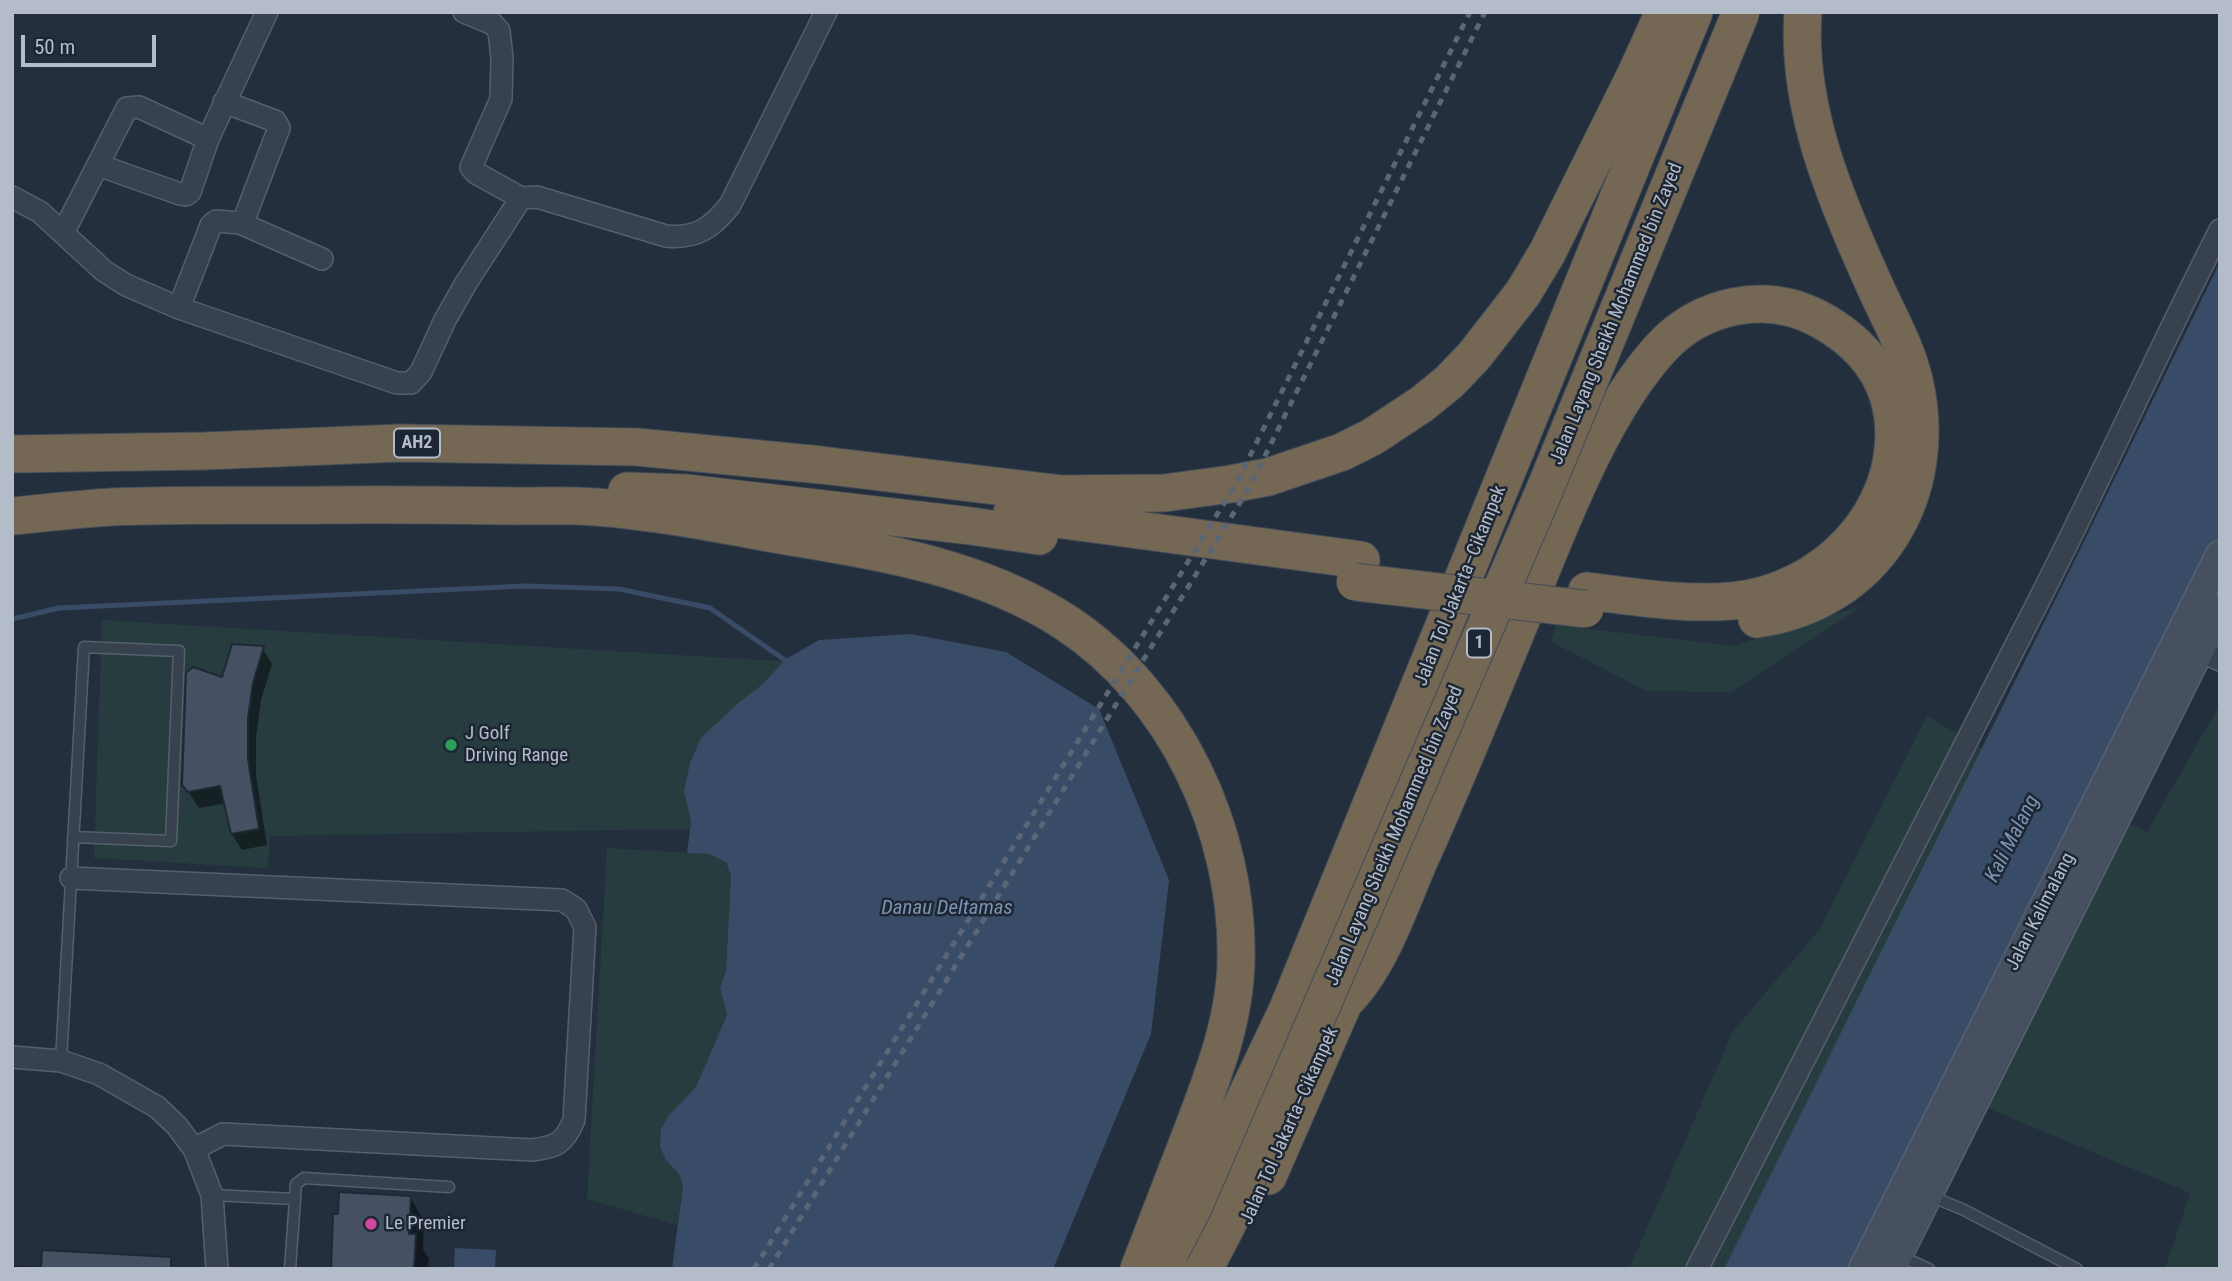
<!DOCTYPE html>
<html>
<head>
<meta charset="utf-8">
<style>
  body { margin:0 }
  #map { position:relative; width:2232px; height:1281px; overflow:hidden; background:#242f3e; font-family:"Roboto Condensed",sans-serif }
  canvas { display:block }
  .frame { position:absolute; inset:0; border:14px solid #b4bcc9; pointer-events:none }
  .scale { position:absolute; left:21px; top:35px; width:135px; height:32px; box-sizing:border-box; border:4px solid #b4bcc9; border-top:0; padding-left:9px; font-size:21px; line-height:24px; white-space:nowrap; color:#b4bcc9; -webkit-text-stroke:5px #1d2633; paint-order:stroke }
</style>
</head>
<body>
<div id="map">
<canvas width="2232" height="1281"></canvas>
<div class="frame"></div>
<div class="scale">50 m</div>
</div>
<script>
const context = document.querySelector('canvas').getContext('2d');
context.lineJoin = 'round';
function fill(path, color) {
  context.fillStyle = color;
  context.fill(path, 'evenodd');
}
function trace(path, color, width, dash) {
  context.strokeStyle = color;
  context.lineWidth = width;
  context.lineCap = dash ? 'butt' : 'round';
  context.setLineDash(dash || []);
  context.stroke(path);
}
function label(font, color, halo, rows, align = 'center') {
  context.font = font + ' "Roboto Condensed",sans-serif';
  context.lineWidth = 5;
  context.setLineDash([]);
  context.textBaseline = 'middle';
  context.strokeStyle = halo;
  context.fillStyle = color;
  for (const [text, x, y, turn = 0] of rows) {
    context.save();
    context.translate(x, y);
    context.rotate((+turn || 0) * Math.PI / 180);
    context.textAlign = isNaN(turn) ? turn : align;
    if (halo) context.strokeText(text, 0, 0);
    context.fillText(text, 0, 0);
    context.restore();
  }
}
const green = new Path2D(`
  M1864,605L1732,692L1647,691L1551,642L1556,625L1734,646Z
  M102,620L810,663L798,827L270,836L268,868L94,858Z
  M2220,704V1269H2165L2190,1193L1954,1094L2094,806L2147,832Z
  M1927,716L1983,749L1724,1269H1629L1733,1031L1820,929Z
  M607,848L709,854L726,862L731,876L726,971L720,988L727,1015L696,1087L669,1115L661,1130L660,1147L666,1160L679,1174L683,1185L677,1225L587,1199Z`);
const water = new Path2D(`
  M2220,262V555L1853,1269H1724L2075,560Z
  M911,634L1006,652L1099,709L1169,880L1151,1034L1053,1269H672L683,1185L679,1174L666,1160L660,1147L661,1129L669,1115L696,1087L727,1015L720,988L726,971L731,876L726,862L709,854L687,853L691,822L684,791L690,763L701,738L737,704L763,684L786,659L819,640Z
  M455,1248L496,1250L495,1269L454,1268Z`);
const shadow = new Path2D(`
  M262,648L272,664L261,700L256,736V776L267,845L242,850L232,834L226,803L199,808L184,785L223,680Z
  M410,1197L424,1221L423,1249L429,1259L428,1269H333Z
  M12,1266L43,1267L159,1269H12Z`);
const stream = new Path2D(`
  M12,619L59,608L525,586L619,589L710,608L789,663`);
const building = new Path2D(`
  M232,644L264,646L253,683L248,718V759L259,829L231,834L220,786L188,792L182,785L186,673L193,667L222,677Z
  M339,1192L411,1196L409,1234H416L414,1269H331L333,1214H338Z
  M42,1250L171,1257V1269H41Z`);
const lane = new Path2D(`
  M61,1061L84,647L179,651L171,841L73,837
  M212,1195L295,1199L296,1184L304,1178L449,1187
  M1930,1196L1962,1209L2077,1269
  M1900,1256L1929,1269
  M290,1269L295,1199`);
const street = new Path2D(`
  M464,12L493,24L499,31L502,58L501,99L471,167L476,173L521,198
  M98,165L180,194L186,195L190,192L208,139L267,12
  M12,197L40,212L104,271L126,285L179,308L397,383H411L421,372L445,320L466,283L521,198L537,197L666,236C696,239 712,228 730,205L826,12
  M240,223L322,259
  M63,233L127,108L139,107L208,139
  M179,308L211,225L216,221L240,223L245,217L279,128L275,121L224,102
  M2188,646L2220,660
  M71,878L562,900L576,909L585,927L574,1120C564,1144 556,1147 532,1150L223,1134L194,1149
  M12,1057L61,1061L99,1074L157,1107L177,1126L194,1149L212,1195L217,1269
  M1697,1269L2040,598C2102,476 2158,351 2220,230`);
const secondary = new Path2D(`
  M1863,1269L2220,555
  M1891,1269L2220,609`);
const highway = new Path2D(`
  M12,454L204,451L400,443L637,447L821,465L1062,494L1164,493L1231,484L1268,477L1342,452L1372,437L1422,404L1449,382L1474,356L1523,293L1547,253L1636,74L1664,12
  M627,491L686,493L971,526L1039,536
  M1012,513L1361,560
  M12,516C45,513 78,509 111,507C182,504 255,506 327,505C390,504 452,505 515,506C542,506 570,505 596,507C661,512 729,526 792,537C886,552 983,569 1065,622C1175,694 1239,831 1236,961C1235,1021 1212,1079 1191,1134C1174,1179 1156,1224 1139,1269
  M1757,619C1876,602 1941,495 1914,380C1906,346 1887,314 1873,282C1835,198 1796,106 1803,12
  M1344,1002C1379,969 1400,905 1419,861C1459,773 1495,683 1532,593C1564,515 1603,412 1660,349C1700,305 1765,290 1819,319C1858,340 1888,373 1893,419C1903,513 1822,593 1732,601C1684,605 1635,597 1587,591
  M1268,1176L1354,979
  M1164,1269L1287,1011L1694,12`);
const rail = new Path2D(`
  M754,1269L1237,482L1470,12
  M769,1269L1249,488L1485,12`);
const highwayBridge = new Path2D(`
  M1355,582L1585,609
  M1204,1269L1227,1225L1545,489L1741,12`);
const markers = [
  [451,745,7,"#2e9e5b"],
  [371,1224,7,"#d1479c"]
];
const shields = [
  [417,443,46],
  [1479,643,24]
];
const shieldNames = [
  ["AH2",417,443],
  ["1",1479,643]
];
const streetNames = [
  ["Jalan Layang Sheikh Mohammed bin Zayed",1617,314,-68],
  ["Jalan Tol Jakarta–Cikampek",1461,586,-68],
  ["Jalan Layang Sheikh Mohammed bin Zayed",1395,836,-67],
  ["Jalan Kalimalang",2041,912,-63],
  ["Jalan Tol Jakarta–Cikampek",1290,1126,-66]
];
const poiNames = [
  ["J Golf",465,734],
  ["Driving Range",465,756],
  ["Le Premier",385,1224]
];
const waterNames = [
  ["Kali Malang",2013,839,-63],
  ["Danau Deltamas",947,909]
];
fill(green, '#263c3f');
fill(water, '#394c67');
fill(shadow, '#0007');
trace(stream, '#394c67', 5);
fill(building, '#455162');
trace(building, '#1f2835', 2);
trace(lane, '#565f6c', 13);
trace(street, '#565f6c', 24);
trace(secondary, '#565f6c', 31);
trace(highway, '#434c59', 39);
trace(lane, '#38414e', 10);
trace(street, '#38414e', 21);
trace(secondary, '#465061', 28);
trace(highway, '#746855', 37);
trace(rail, '#5a6575', 5, [7, 7]);
trace(highwayBridge, '#434c59', 39, []);
trace(highwayBridge, '#746855', 37);
for (const [x, y, r, color] of markers) {
  const dot = new Path2D();
  dot.arc(x, y, r, 0, 2 * Math.PI);
  context.fillStyle = color;
  context.fill(dot);
  trace(dot, '#1d2633', 2.5);
}
for (const [x, y, w] of shields) {
  const box = new Path2D();
  box.roundRect(x - w / 2, y - 14.5, w, 29, 5);
  context.fillStyle = '#1d2633';
  context.fill(box);
  trace(box, '#b4bcc9', 2);
}
label('bold 18px', '#b4bcc9', null, shieldNames);
label('19px', '#b4bcc9', '#1d2633', streetNames);
label('19px', '#b4bcc9', '#1d2633', poiNames, 'left');
label('italic 21px', '#7c92b1', '#1d2633', waterNames);
</script>
</body>
</html>
